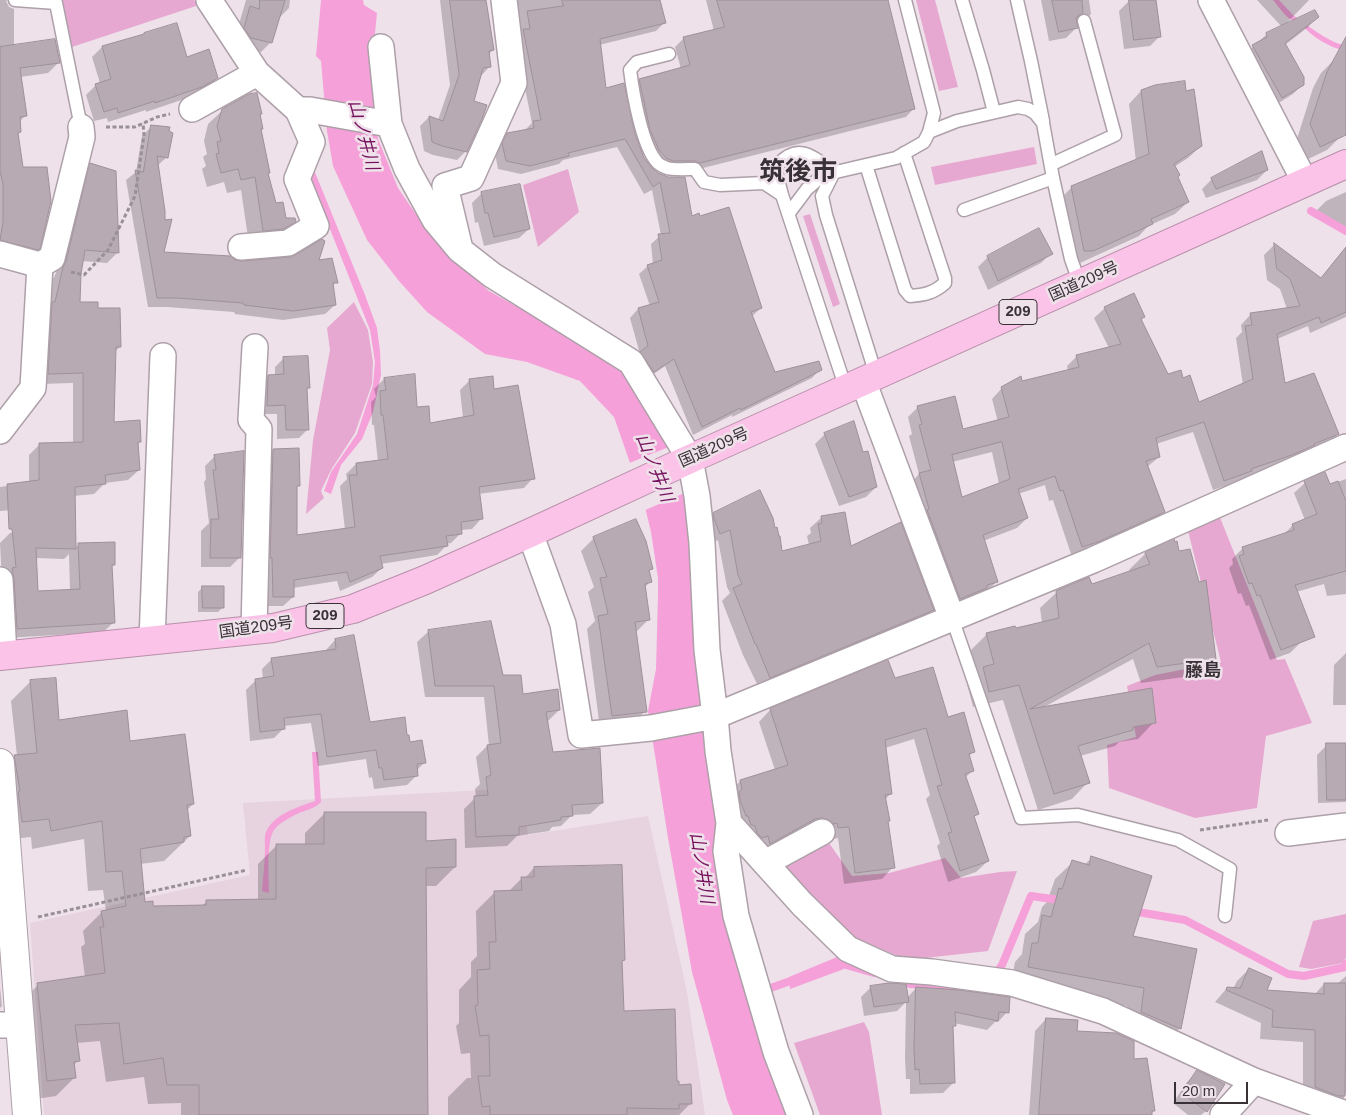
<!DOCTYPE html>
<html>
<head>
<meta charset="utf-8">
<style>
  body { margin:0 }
  #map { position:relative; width:1346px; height:1115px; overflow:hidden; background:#efe1ea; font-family:Helvetica,sans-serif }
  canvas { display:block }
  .scale { position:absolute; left:1174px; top:1082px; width:74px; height:22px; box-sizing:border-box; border:2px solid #383236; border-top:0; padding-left:6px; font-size:15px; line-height:18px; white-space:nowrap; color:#383236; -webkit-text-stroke:4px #efe1ea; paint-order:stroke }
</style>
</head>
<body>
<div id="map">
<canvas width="1346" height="1115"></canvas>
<div class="scale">20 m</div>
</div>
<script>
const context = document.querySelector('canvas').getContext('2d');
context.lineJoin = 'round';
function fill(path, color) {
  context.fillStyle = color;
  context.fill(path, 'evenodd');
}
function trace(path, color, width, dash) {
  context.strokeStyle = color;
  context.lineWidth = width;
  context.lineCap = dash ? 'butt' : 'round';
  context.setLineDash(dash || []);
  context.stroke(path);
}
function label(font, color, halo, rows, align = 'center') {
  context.font = font + ' Helvetica,"Noto Sans JP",sans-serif';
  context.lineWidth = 5;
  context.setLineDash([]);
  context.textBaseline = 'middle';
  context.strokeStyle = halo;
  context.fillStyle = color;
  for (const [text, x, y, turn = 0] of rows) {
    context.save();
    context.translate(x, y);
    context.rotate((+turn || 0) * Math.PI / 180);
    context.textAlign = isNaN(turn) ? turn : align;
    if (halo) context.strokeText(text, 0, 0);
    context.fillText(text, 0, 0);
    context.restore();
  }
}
const built = new Path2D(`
  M522,788L528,835L648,816L687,992L705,1115H44L30,923L250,875L243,803Z`);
const green = new Path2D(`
  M62,0H194L199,5L72,47Z
  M916,0H935L958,87L939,91Z
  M1034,147L1037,164L935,185L931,167Z
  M568,169L579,212L538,247L523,185Z
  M810,214L840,304L833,307L803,216Z
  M354,302L368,330L373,362L372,384L355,433L331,470L321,491L324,498L306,514L313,440L330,350L327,328Z
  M1219,515L1277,660L1285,659L1312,723L1266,736L1257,808L1195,818L1109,788L1107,745L1136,737L1127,686L1155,675L1221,662L1187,527Z
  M827,840L852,876L889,873L945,858L961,878L1000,872L1017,871L988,951L907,960L851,936L781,868Z
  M1346,914V958L1343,963L1311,969L1299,967L1313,921Z
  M864,1022L869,1032L882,1115H820L794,1043Z`);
const water = new Path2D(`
  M321,0H363L364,5L377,13L372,64L373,97L378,139L398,188L415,213L446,251L489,291L614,361L648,403L671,449L687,490L712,743L716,825L731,930L790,1115H733L727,1100L692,972L668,838L648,711L656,669L658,595V578L651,532L644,503L614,417L580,381L527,362L485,354L427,312L399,281L367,240L333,166L327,131L321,61L316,56Z
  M1273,0H1279L1294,16L1304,22V23C1318,33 1330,42 1346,46V51C1328,47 1312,37 1300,23C1288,22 1280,8 1273,0Z
  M314,170L365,295L377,328L380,351L381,375L373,412L362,439L341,465L331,494L324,491L331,472L357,434L373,385L375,362L370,330L307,171Z
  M312,752H318L321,802C315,809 305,810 297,814C289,818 279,823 274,830C266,842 269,878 269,893L262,891C263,877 265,862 265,847C265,842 264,837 266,832C274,814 298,807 315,801Z
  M837,957L844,969L790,989L789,977Z`);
const pier = new Path2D(`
  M671,446L689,491L643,511L627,464Z`);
const shadow = new Path2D(`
  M0,0H8L6,1L9,7L14,9V46L58,63L48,73L20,77L26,115L19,122L20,131L17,135L38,248L27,259L0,253Z
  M246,0H290L289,8L279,18L271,42L261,52L241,47L235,38Z
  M440,0H485L493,50L488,55L490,66L481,76L473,102L466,151L457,160L433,155L424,151L420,126L429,117L438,120L450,85Z
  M516,0H659L664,23L656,31L599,45L605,89L634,135L643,158L691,217L761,308L751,317L774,374L820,369L812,378L732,417V415L693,435L665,366L645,380L633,361L640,354L630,318L638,309L650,306L639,274L648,266L653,264L651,244L661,235L652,190L644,194L617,147L563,160L559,164L521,174L498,169L495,153L499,143L508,134L525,130L532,123L515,39L521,33Z
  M706,0H887L914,108L906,117L691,171L662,168L632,88L640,80L681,69L675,47L684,38L714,31Z
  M1041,0H1089L1091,14L1082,24L1075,23L1076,28L1066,38L1049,41Z
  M1140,0H1155L1160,36L1150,46L1124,49L1119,11L1129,1Z
  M1257,0H1309L1284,26L1317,17L1308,27L1285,45L1303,84L1293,94L1272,107L1243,56L1267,34L1282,27Z
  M144,34L217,78L207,88L190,97L146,112V110L108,122L107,118L94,121L86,95L96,85L100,83L92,57L102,47L142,36Z
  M1346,56V135L1338,139L1327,150L1306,160L1297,139L1313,88L1321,73L1336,58Z
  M1141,91L1201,146L1188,158L1174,167L1177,177L1188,202L1175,214L1148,226L1139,236L1080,263H1072L1059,200L1072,187L1136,161L1129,104Z
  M223,110L259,115L261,129L260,130L269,172L267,174L275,205L284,220L294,221L280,235L249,244L241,190L227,193L224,182L207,187L202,169L206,166L203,157L207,154L204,141L208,124Z
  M152,126L167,157L157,166L163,253L235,261L336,282L332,286L335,305L325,314L283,320L235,314L234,312L167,307H148L126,180L136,172L142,136Z
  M91,165L117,253L107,263L82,261L80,274L79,303L97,309L120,347L114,352L113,423L140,442L137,444L139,470L128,480L105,483L94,494L73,496L63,506L0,511V487L29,483V455L39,445L73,444V383L39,384L46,311L53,279L56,273L80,175Z
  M1267,170L1257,180L1206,198L1202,189L1212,179Z
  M1346,192V234L1316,211L1326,201Z
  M482,193L529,229L519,238L484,246L478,222L475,223L472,203Z
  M1274,245L1320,279L1346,247V317L1310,333L1308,326L1277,339L1284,385L1338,434L1328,444L1280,465L1243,478L1240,481L1213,490L1193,432L1156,444L1159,457L1147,467L1163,512L1153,522L1072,557L1053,500L1049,501L1045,485L1018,494L1027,518L1017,528L983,541L997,581L987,592L950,609L910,484L919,474L909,436L912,434L908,417L918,407L962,431L998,422L992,399L1002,388L1068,371L1067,366L1077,356L1109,348L1094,318L1105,308L1144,316L1140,320L1167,376L1182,379L1198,404L1243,385L1236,338L1242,332L1241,325L1251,314L1287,309L1280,289L1267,280L1264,255ZM992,452L999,484L961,499L952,462Z
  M1051,253L1041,263L988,290L978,267L988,257Z
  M283,359L309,387L306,390L308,429L299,438L277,439V414H258L260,385L268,376H275V367Z
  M414,376L415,409L429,424L463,418L460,390L469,381L493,390L533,478L524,488L478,494L481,519L472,529L461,530V533L451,543L446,544V546L437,555L381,564L382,568L372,577L340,591L337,581L293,588V597L283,606H264V460L273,450L298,486L296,488L295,537L345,530L340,486L347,479L346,474L356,464L378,462L374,425H372L371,402L376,397L374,389L384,379Z
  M825,434L863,453L876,487L866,497L839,506L815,444Z
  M215,456L240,557L230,567H201V531L209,523L204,482L206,479L205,466Z
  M1346,479V594L1327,596L1324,584L1296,592L1301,642L1290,653L1270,660L1249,605L1246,606L1241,593L1238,594L1229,568L1233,564L1232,559L1243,548L1283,535L1293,525L1305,520L1294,493L1305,483L1329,485Z
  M714,514L781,552L809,545L807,536L811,533L810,528L822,517L850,547L932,610L921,621L759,688L743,655L722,601L730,593L727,587L718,540L709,545L702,525Z
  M74,518V549L79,544L114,565L111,567L113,623L103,632L7,638L2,582L0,543L10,533ZM69,554L70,590L37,592L36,558L64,559Z
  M594,538L651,569L648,572L650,582L644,588L648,620L636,632L645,711L633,724L600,728L587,629L595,621L588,592L594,587L581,551Z
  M1145,554L1214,659L1198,675L1141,683L1133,659L1044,707L1154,722L1138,739L1119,742L1115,746L1080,756L1088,782L1072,799L1038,810L1003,700L973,707L967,684L976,675L970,651L987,634L1042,623L1040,608L1057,592L1091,585L1130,572L1129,570Z
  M203,587L223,607L218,612H198V592Z
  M429,631L502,676L522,695L559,710L548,721L552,753L602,803L590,814L572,815L561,826L552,827L549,831L517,836L507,846L465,848L464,809L476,797L475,789L480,784L476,757L487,746H489L484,697H425L417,642Z
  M335,640L369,724L408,744L425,762L416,771L417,775L407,785L374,789L372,777L369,778L366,759L318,766L311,723L284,726V728L274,738L250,741L246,690L256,680L263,679L262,669L272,659L326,651V650Z
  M1346,653V705H1333L1334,665Z
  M887,662L894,680L947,719L974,751L968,757L972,771L965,778L977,814L973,818L988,861L976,872L948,882L937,846L940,843L926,799L930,795L914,739L885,748L891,793L885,800L893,867L882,879L844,884L838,838L759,854L750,849L729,793L740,781L775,770L759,722L770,710Z
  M55,680L58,722L129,742L193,804L187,810L190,836L164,861L140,864L144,904L152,907H201L207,901H258V864L277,845H305V833L324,814L425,842L455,867L436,886H425L427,1115H181V1103L148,1104L144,1077L106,1082L100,1041L76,1043L78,1060L74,1065L75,1077L56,1096L29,1100L19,1004L38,985L85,977L81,947L85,944L83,931L102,912L106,911L103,890L88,891L84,839L32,849L31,837L2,840L0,772L15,757L17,756L11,701L30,682Z
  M1346,744V802L1318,803L1317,755L1327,745Z
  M1092,858L1131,937L1180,1028L1163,1046L1124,1030L1127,1006L1011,984L1015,962L1022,954L1025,934L1038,922L1042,907L1047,902L1055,879L1073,862L1084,865Z
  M534,868L623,960L621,962L622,1012L691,1103L679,1115H448V1097L467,1078H471L470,1053L461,1054L456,1026L459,1023V990L471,977V962L477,956L476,911L495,892H508L522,878H525Z
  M1249,969L1265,991L1314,995L1324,984H1337L1346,976V1093L1344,1095V1098L1332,1110L1303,1100V1042L1260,1039L1261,1023L1215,1002L1227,988L1233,989L1237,981Z
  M0,987L2,1006L0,1008Z
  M871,987L907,998L916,988L1007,1012L998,1022H995L987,1030L954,1023V1025L952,1028L953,1083L943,1093L910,1094V1079H906L905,1059L906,1002L897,1011L864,1016L861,997Z
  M1046,1019L1132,1060L1154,1110L1151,1114V1115H1029L1035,1031Z
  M1197,1072L1206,1111L1201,1115H1188L1173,1103L1187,1082Z`);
const stream = new Path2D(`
  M1311,211L1346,231
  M1132,911L1185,920L1288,974L1304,976L1345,967L1346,964
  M833,965L839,963L874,973
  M994,976L1002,965L1031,896L1066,901
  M895,979L910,984L957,988
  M762,991L799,978`);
const building = new Path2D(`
  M260,0H285L272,43L251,38L244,28L250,6L259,9Z
  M450,0H486L494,50L489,51L491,67L483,68L474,101L487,105L482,119L467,152L442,146L432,142L429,116L443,121L459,75Z
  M562,0H660L666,23L600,39L606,88L624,83L635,134L644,158L652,168L658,173L668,177H685L692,216L699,213L700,216L729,207L762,308L751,312L775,372L819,361L822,370L741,410L740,408L702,427L674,359L654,372L640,352L648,346L638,308L659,302L647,265L662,260L658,234L670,233L660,182L653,187L625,139L568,153L569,156L530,166L506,161L502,143L507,133L534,128L533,121L541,120L523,29H530L527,11L563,6Z
  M717,0H888L915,109L700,163L695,161H673L666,158L659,150L650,130L639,79L690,65L683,37L724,27Z
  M1052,0H1082L1083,13L1079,15L1076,18L1078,28L1059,32Z
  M1129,0H1156L1161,37L1134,40Z
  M1315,10L1319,17L1285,43L1304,77V85L1282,98L1252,45L1267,37L1266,33Z
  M177,23L187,57L209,49L218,78L202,87L155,103V101L118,113L117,108L104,112L95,84L111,79L102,46L144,34V33Z
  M1346,37V135L1320,147L1310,124L1327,72Z
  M55,39L60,63L20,68L27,116L20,117L21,132L18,133L23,167H47L51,201L40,249L38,250L0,240L3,223V184L0,171V47Z
  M1185,81L1186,91L1194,89L1202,146L1174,164L1180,175L1178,177L1189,202L1151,219L1153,224L1093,251H1084L1071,186L1149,154L1141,90L1155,85Z
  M257,93L262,114H260L263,129H261L270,173H268L276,203L283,202L286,218H295L296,222L283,229L263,231L255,177L241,180L238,169L221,173L216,154L219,153L217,142L221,141L217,126L222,109L249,94Z
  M151,125L170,127L169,131L173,133L168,158L157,156L165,211V220L172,219L164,252L230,256L235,260L242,261L290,257L295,255L322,239L325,241L319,260L332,258L338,283H333L336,305L293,311L244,305L243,303L177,298H157L135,170L143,172Z
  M1262,151L1268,170L1216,189L1211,178Z
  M90,163L116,171L119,253L85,250L81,274L80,302H98V308H120L121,347H116L114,422L140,420L141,442H138L140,470L105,475L106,484L75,487L76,549L36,548L38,591L80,589L78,543L115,542V565H112L115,623L17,629L14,579L12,568L16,567L12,529H9L7,484L39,480V443L83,442V373L48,374L52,302H55L63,267L66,261Z
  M520,184L530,229L494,237L488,213H485L481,192Z
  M1039,228L1053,254L998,281L987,256Z
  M1274,243L1321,278L1346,247V312L1321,323L1319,317L1277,334L1285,383L1314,373L1339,434L1314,444L1315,445L1292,455L1251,469L1252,471L1224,481L1204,422L1156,438L1160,457L1146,461L1165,512L1098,542L1082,547L1063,490L1060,491L1055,476L1018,489L1028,518L983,535L998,582L987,585V588L960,599L927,510L929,509L919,473L931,470L919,425L922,424L917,406L955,396L963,429L1009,417L1001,387L1021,376L1022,381L1079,367L1076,355L1121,344L1104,307L1134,293L1145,317L1141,319L1168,374L1181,370L1183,378L1190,375L1199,402L1253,379L1245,326L1252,325L1250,313L1300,306L1290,279L1277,269ZM1002,442L1010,479L962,497L952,455Z
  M308,356L310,388H307L309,430H286L285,405L267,406L268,375L284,374L283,357Z
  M415,374L417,407L429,406L430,423L474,415L469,379L493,376L494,389L518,385L535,479L479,487L483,519L461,522L462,534L446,536L448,546L380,556L383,568L350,582L347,572L294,580V597H273L272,558H270L273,449L299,448L300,486H297V535L355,527L349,475H357L356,463L388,459L383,415H381L380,391L386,390L384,378Z
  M854,421L863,452L868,451L877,487L849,497L824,433Z
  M244,451L241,558H210L211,519H219L213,470H216L214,455Z
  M1325,472L1330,484L1338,481L1346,501V571L1295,585L1315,637L1281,650L1260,595L1257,596L1252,583L1249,584L1239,556L1244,554L1242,547L1294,530L1292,524L1317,514L1304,481Z
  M760,490L773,518L775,528L777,527L779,536H780L782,551L821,541L818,524L822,523L821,516L845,512L851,546L901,522L934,610L770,678L756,644H755L733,588L742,584L738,575L730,530L720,534L714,519L713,513Z
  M636,519L646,541L653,569L649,570L652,582L645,584L650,620L635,622L647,712L612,716L598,616L608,614L600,578L607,577L593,537Z
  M1174,539L1175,542L1177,541L1179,551L1190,549L1199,582L1206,580L1216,659L1157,667L1149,643L1030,709L1152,688L1156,723L1133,727V730L1078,746L1090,783L1054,794L1019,685L989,692L983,667L994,664L986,633L1015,626L1016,628L1059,618L1056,591L1089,577L1092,584L1150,564L1145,553Z
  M202,586H224V608H203Z
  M491,621L503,675H521L523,694L558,689L560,710L546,712L553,752L600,748L603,803L572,805L573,816L561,817V820L519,827V835L476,837L474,796L488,795L486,777L491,775L487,745L501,743L494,686H435L428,630Z
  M354,635L370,722L405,717L407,735H409L410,742L422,740L426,763L417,764L418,776L384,780L382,768H379L376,750L327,757L321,714L284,718L285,729L260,732L255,679L274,676L271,658L336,649L335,639Z
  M888,660L895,678L933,667L948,717L964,712L975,752L969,754L974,771L965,774L979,814L974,816L989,861L960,871L948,833L952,832L937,786L942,785L926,728L885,740L892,794L885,795L890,821H888L895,868L855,873L849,827L838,828L837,823L834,824L829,820L822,818L815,819L770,844L768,836L762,838L757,833L755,826L751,825L748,816H746L740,800L739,792L742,789L740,780L788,765L770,709Z
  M56,678L59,720L127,710L130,741L185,734L194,804L187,805L191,836L184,837V842L140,849L145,902L153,901V906L206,905V900L276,899V844H324V812H426V841L456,839V867L426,868L428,1115H199V1085H167L163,1058L124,1064L119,1023L75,1025L80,1061L74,1062L76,1078L47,1081L37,983L105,973L100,927H104L101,911L126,906L122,871L106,872L102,821L51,831L49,819L22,822L18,792L20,791L14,755L37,753L30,680Z
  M1326,743H1346V800H1327Z
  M1091,856L1152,876L1133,936L1197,949L1181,1029L1141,1012L1144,988L1028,967L1032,943H1038L1042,915L1051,917L1059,888L1062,889L1072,860L1089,865Z
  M622,865L625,960L622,961L624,1011L675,1009L677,1081H679V1085L691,1084L692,1104H679V1109L627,1108V1115H490V1106L482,1107L478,1076H490L489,1035L480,1036L475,1006L478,1005L477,970L490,969L489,942H496L494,891L522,890L521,877H534V867Z
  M1249,968L1272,978L1267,990L1324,994V983H1346L1345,1096H1338L1315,1087V1030L1272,1027L1273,1010L1226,990L1227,987L1240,988Z
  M889,983L906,984L909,1002L874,1007L870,986Z
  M916,987L960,990L1010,997L1009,1013L999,1012L998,1021L955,1012L956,1026H953L955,1083L920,1084L919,1069L915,1070L914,1049Z
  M1046,1018L1078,1020L1077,1031L1116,1033L1134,1041V1059L1147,1058L1155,1111H1152V1115H1039Z
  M1197,1070L1225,1084L1207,1112L1182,1093Z`);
const path = new Path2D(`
  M106,127H135L157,117L170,114
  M71,272L84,275L108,250L135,196L144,135L143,123
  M1200,830L1268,820
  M38,917L247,870`);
const lane = new Path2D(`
  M15,0L56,3L81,127
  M905,0L934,113L929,132
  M962,0L983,70L994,112
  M1017,0L1031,61L1043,121
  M669,54L637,62L630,70C633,93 642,146 657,162C659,165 665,167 667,168C672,170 688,169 695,169L704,182L720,185L764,183L782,195
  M1052,164L1115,135L1084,21
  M866,165L905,290L910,296C924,295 934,293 945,283V278L904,153
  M834,172C813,157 798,141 777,166V176L782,195L846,389
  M834,172L822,196L826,215L876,375
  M964,210L1053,178
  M789,213L807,189L823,175L896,158L924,142L929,132L957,121L1018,107L1028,109L1035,113L1043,123L1053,178L1071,259L1080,284
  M952,618L1021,818L1078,815L1178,840L1230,869L1225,916`);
const street = new Path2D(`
  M209,0L257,73L298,110H310L389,124
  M1211,0L1305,182
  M381,47L389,124L407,169L435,220L460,250L492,275L631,362L690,459L697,496L702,543L707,650L715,716L718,751L729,823L802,904L848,949L892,969L932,972L1012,983L1103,1011L1254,1081L1346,1114
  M192,109L257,73
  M459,245L445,186L471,178L514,83L504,0
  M241,247L288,243L316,226L297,179L312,142L298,110
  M0,254L40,265L33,388L0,431
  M40,265L52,258L82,137L81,127
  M863,381L952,618
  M530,533L563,624L581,735L651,728L715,716L1093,560L1346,447
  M0,580L4,656
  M254,630L259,429L251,420L255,347
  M152,640L163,356
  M729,823L726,851L736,916L776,1052L800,1115
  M1288,833L1346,826
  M765,863L822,832
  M0,1025H21
  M1223,1115L1254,1081`);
const secondary = new Path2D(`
  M0,763L27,1115`);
const highway = new Path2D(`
  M0,656L273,628L353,609L425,580L530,533L690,459L1346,164`);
const shields = [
  [1018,312,38],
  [325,616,38]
];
const shieldNames = [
  ["209",1018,312],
  ["209",325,616]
];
const streetNames = [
  ["国道209号",1084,282,-24],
  ["国道209号",714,448,-24],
  ["国道209号",256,628,-8]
];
const waterNames = [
  ["山ノ井川",363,135,75],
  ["山ノ井川",654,468,68],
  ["山ノ井川",701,868,81]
];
const neighbourhoodNames = [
  ["藤島",1203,671]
];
const townNames = [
  ["筑後市",798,173]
];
fill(built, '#e7d2df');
fill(green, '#e6a8d1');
fill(water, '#f6a0da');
fill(pier, '#efe1ea');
fill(shadow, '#0003');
trace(stream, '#f6a0da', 8);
fill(building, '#b8aab3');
trace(building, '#9e9099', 1);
trace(lane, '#ada0a8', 15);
trace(street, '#ada0a8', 28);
trace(secondary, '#ada0a8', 30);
trace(highway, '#b790aa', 30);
trace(path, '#998f96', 3, [4, 2.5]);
trace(lane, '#fff', 12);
trace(street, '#fff', 25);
trace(secondary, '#fff', 28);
trace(highway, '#fcc3e8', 28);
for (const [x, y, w] of shields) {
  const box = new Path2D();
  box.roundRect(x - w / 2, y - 12.5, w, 25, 4);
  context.fillStyle = '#efe1ea';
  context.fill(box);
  trace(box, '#383236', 1);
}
label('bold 15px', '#383236', null, shieldNames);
label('16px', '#383236', '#efe1ea', streetNames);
label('italic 18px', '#76125e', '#efe1ea', waterNames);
label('bold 18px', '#383236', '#efe1ea', neighbourhoodNames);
label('bold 26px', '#383236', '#efe1ea', townNames);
</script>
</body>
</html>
